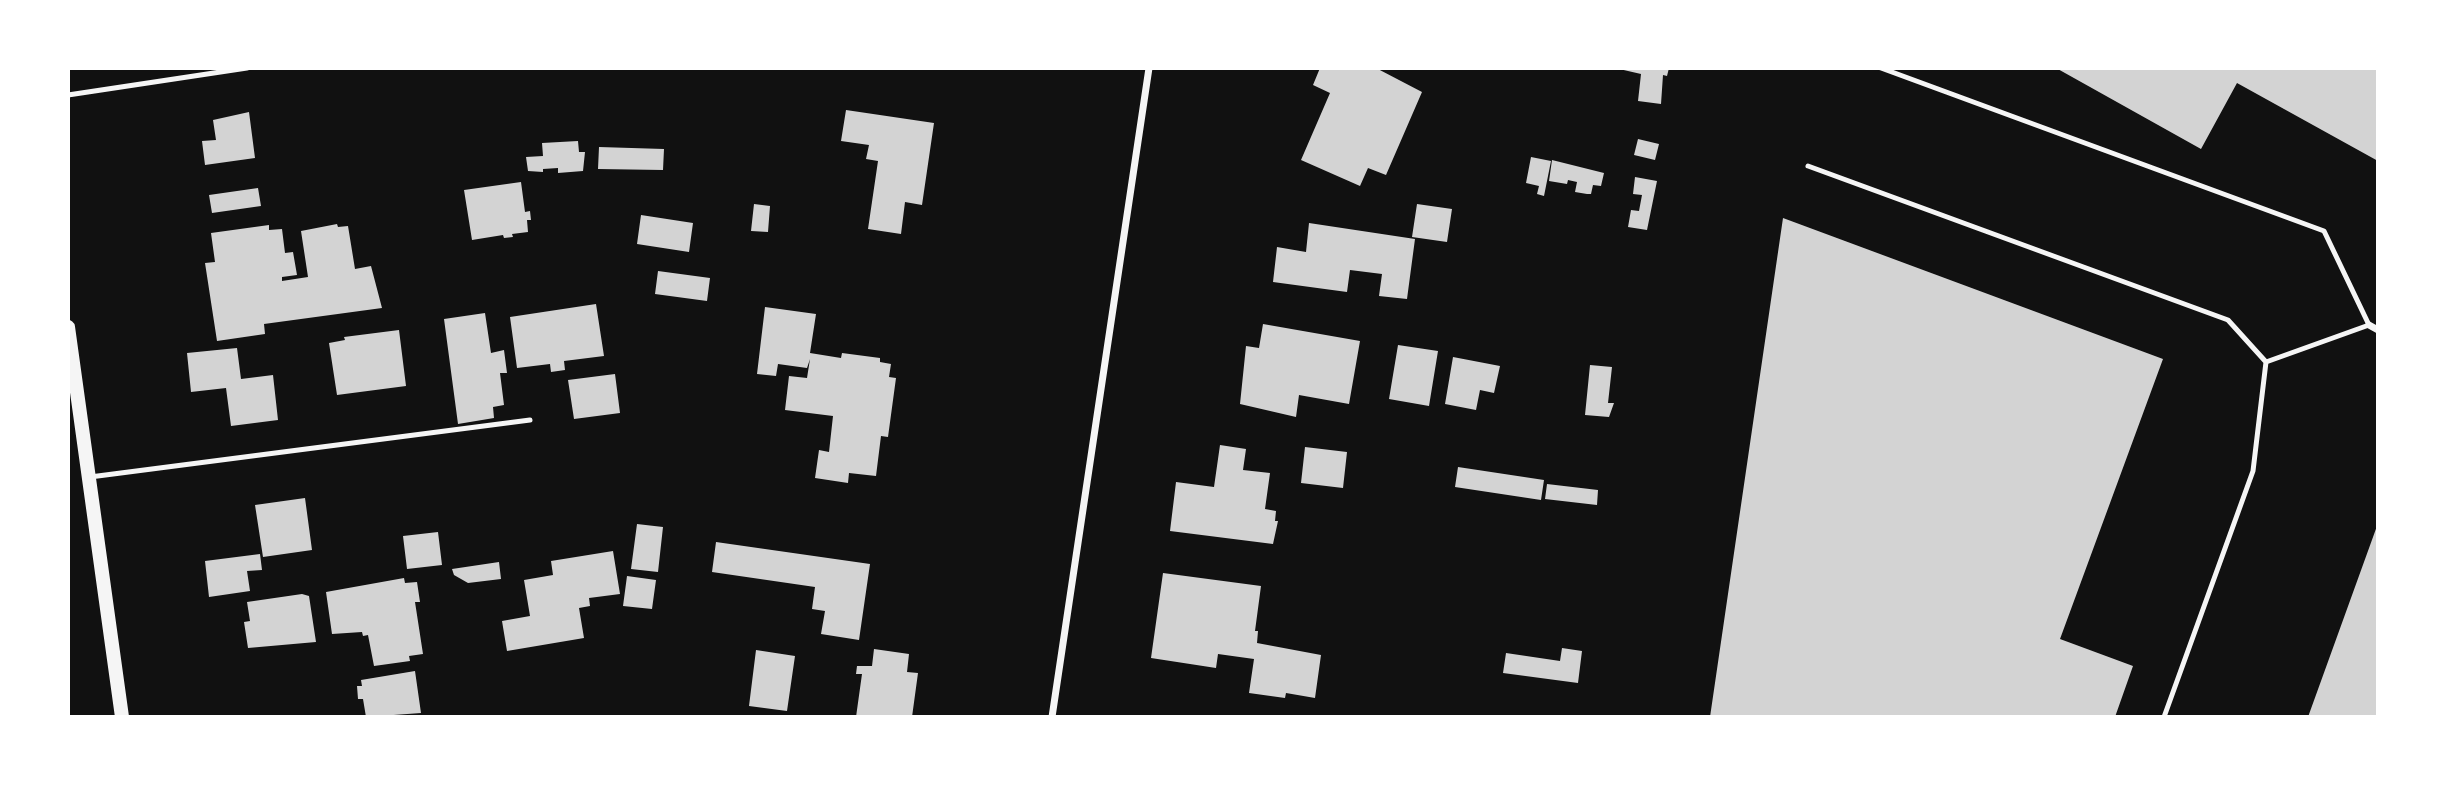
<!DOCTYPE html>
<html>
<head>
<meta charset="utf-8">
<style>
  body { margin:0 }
  #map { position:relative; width:2446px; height:785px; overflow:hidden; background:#111; font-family:Raleway,sans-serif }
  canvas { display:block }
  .frame { position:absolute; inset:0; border:70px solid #fff; pointer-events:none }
</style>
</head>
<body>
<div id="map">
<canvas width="2446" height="785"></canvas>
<div class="frame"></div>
</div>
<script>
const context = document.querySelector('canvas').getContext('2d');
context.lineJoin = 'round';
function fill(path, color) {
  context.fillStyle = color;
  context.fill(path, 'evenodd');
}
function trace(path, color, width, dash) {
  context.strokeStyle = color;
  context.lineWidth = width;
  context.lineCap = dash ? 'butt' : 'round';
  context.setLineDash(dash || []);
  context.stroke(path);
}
const building = new Path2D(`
  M1320,68H1376L1422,92L1386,175L1368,168L1360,186L1301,160L1330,93L1313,85Z
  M1615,68H1669L1667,76L1663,75L1661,104L1638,101L1641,74Z
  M2056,68H2378V161L2237,83L2201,149Z
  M846,110L934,123L922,205L905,202L901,234L868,229L878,161L866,159L869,145L841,141Z
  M249,112L255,158L205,165L202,141L216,140L213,120Z
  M1638,139L1659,144L1655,160L1634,155Z
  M578,141L579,152H585L583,171L558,173V168L543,169V172L528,171L526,157L543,156L542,143Z
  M599,147L664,149L663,170L598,169Z
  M1531,157L1551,161L1544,196L1537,194L1539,186L1526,183Z
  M1552,160L1604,173L1601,186L1593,185L1591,194H1587L1575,192L1577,182L1568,180L1567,184L1549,181Z
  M1635,177L1657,181L1647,230L1628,227L1631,210L1639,211L1642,195L1633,194Z
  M521,182L525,212L530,211L531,220H527L528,232L512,234L513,237L504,238L503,235L472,240L464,190Z
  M258,188L261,206L212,213L209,195Z
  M754,204L770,206L768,232L751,231Z
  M1417,204L1452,209L1447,242L1412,237Z
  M641,215L693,223L689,252L637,244Z
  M1783,218L2163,359L2060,639L2133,666L2115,717H1710Z
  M1309,223L1415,239L1407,299L1379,296L1382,274L1350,270L1347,292L1273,282L1277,247L1306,252Z
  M337,224L338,227L348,226L355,269L371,266L382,308L264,324L265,334L217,341L205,263L215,262L211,233L269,225V230L282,229L285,253L293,252L297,275L282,277V281L308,277L301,231Z
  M658,271L710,278L707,301L655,294Z
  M596,304L604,356L564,361L565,370L551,372L550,364L517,368L510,317Z
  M765,307L816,314L810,353L841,358L842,353L880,358V362L891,364L889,377L896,378L888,437L881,436L876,476L849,473L848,483L815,478L819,450L829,452L833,416L785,410L789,376L807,378L810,359L807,368L778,364L776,376L757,374Z
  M485,313L491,353L504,350L507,373H500L504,405L493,407L494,418L458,424L444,319Z
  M1263,324L1360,341L1349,404L1299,395L1296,417L1240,404L1246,346L1259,348Z
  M399,330L406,386L337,395L329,343L345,340L344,337Z
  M1398,345L1438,351L1429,406L1389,399Z
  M237,348L241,379L273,375L278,420L231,426L226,388L191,392L187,353Z
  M1453,357L1500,366L1494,393L1480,390L1476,410L1445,404Z
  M1590,365L1612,367L1608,403H1614L1609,417L1585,415Z
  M615,374L620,413L574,419L568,380Z
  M1220,445L1246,449L1243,470L1270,473L1265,509L1276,511L1275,521H1278L1273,544L1170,531L1176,482L1214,487Z
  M1305,447L1347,452L1343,488L1301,483Z
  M1458,467L1544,480L1541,500L1455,487Z
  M1547,484L1598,490L1597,505L1545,499Z
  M305,498L312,550L263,557L255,505Z
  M637,524L663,527L658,572L631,569Z
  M2377,526L2378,717H2308Z
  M438,532L442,565L407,569L403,536Z
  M716,542L870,564L859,640L821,634L825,611L812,609L815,587L712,572Z
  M613,551L620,594L589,598L590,606L579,608L584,638L507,651L502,621L530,616L524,580L553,575L551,561Z
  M260,554L262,570L247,571L250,591L209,597L205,561Z
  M499,562L501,579L468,583L454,575L452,569Z
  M1163,573L1261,586L1255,631H1258L1257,643L1321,655L1315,698L1286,693L1285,698L1249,693L1254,659L1218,654L1216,668L1151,658Z
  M627,576L656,580L652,609L623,606Z
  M404,578L405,583L417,582L420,602H415L423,654L409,656L410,661L374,666L368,635L363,636L362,632L332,634L326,592Z
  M302,594L309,596L316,642L248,648L244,622L250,621L247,602Z
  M1562,648L1582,651L1578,683L1503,673L1506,653L1560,661Z
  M874,649L909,654L907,672L918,673L912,717H856L862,674H856L857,666H872Z
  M756,650L795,656L787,711L749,706Z
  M415,671L421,713L366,717L363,699H358L357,686H362L361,680Z`);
const service = new Path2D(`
  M1881,68L2324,231L2369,325L2266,362L2253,471L2164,717
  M68,95L247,68
  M1808,166L2228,320L2266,362
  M90,477L530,420`);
const minor = new Path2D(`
  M2369,325L2378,330
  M1052,717L1149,68`);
const secondary = new Path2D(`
  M68,327L122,717`);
fill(building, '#d3d3d3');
trace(service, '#f5f5f5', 5);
trace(minor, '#f5f5f5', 7);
trace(secondary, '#f5f5f5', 14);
</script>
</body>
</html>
